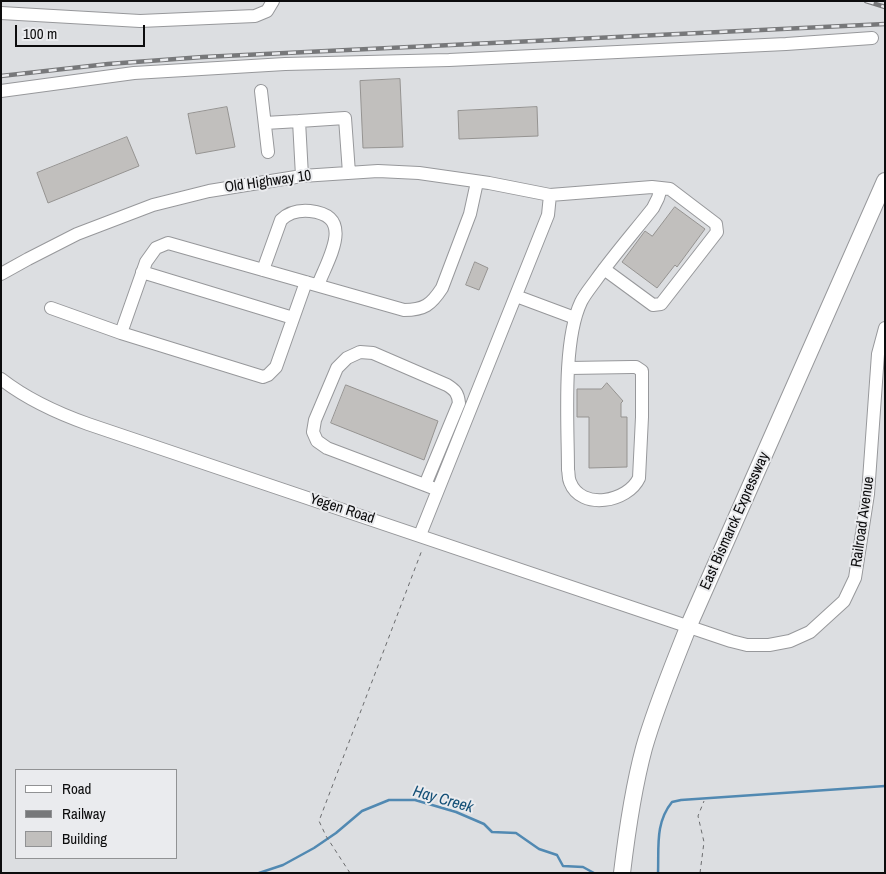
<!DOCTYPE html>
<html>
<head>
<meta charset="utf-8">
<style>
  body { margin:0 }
  #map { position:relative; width:886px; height:874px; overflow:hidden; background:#dcdee1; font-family:"Archivo Narrow",sans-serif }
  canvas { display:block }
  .frame { position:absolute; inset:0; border:2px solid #0c0c0d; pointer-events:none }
  .legend { position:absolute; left:15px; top:769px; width:162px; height:90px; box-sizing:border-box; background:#eaebee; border:1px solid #919294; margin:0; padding:6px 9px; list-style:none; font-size:15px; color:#0c0c0d }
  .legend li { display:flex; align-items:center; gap:10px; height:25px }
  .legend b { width:25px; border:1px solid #919294 }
  .scale { position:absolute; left:15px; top:25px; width:130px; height:22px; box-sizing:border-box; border:2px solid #0c0c0d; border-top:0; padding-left:6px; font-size:15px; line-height:18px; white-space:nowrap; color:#0c0c0d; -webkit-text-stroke:4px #eaebee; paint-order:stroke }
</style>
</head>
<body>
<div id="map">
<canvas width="886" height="874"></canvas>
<div class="frame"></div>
<ul class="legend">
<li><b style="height:6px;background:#fff"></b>Road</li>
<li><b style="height:6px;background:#77787a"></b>Railway</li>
<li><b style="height:14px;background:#c1bfbd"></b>Building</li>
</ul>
<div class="scale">100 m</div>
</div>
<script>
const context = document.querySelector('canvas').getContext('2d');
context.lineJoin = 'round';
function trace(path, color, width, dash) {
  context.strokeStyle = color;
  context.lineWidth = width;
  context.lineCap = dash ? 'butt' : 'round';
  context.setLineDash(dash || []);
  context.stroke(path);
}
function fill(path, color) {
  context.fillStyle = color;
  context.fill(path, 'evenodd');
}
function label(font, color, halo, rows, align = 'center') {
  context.font = font + ' "Archivo Narrow",sans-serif';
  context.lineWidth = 4;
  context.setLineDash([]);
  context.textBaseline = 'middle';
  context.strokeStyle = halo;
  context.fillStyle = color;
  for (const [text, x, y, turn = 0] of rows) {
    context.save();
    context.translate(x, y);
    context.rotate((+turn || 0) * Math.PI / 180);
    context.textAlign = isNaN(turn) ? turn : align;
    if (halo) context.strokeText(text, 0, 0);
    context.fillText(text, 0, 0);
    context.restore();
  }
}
const stream = new Path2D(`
  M259,873L283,865L314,848L336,833L362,811L389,800H415L456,812L484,824L492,832L516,833L539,849L557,855L563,866L583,867L594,873
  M658,873C659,847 655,823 672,802L681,800L885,786`);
const building = new Path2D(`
  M400,79L403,147L363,148L360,81Z
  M227,107L235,147L196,154L188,114Z
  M537,107L538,136L459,139L458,111Z
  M127,137L139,166L48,203L37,173Z
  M675,207L705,229L677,267L675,265L657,288L622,262L645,231L652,236Z
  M475,262L488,268L479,290L466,285Z
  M607,383L623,401L621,403V417H627V467L589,468V417H577V389H601Z
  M346,385L438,421L424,460L331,423Z`);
const path = new Path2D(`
  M350,873L326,836L319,821L422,550
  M700,873L704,842L698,816L704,801`);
const minor = new Path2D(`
  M1,13L140,21L255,16L267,11L273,1
  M1,91L134,73L285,64L449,60L786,44L872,38
  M261,91L268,152
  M265,123L299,121
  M302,176L299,121L345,118L349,173
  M263,270L281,220C289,212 299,210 310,211C356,216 328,259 318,285
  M142,272L293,318
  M1,274L28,259L77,234L153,205L209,191L302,176L378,171L419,173L489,183L550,195L652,187L670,189L716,224L717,232L661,304L653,305L604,269
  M516,296L575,318
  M51,308L121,333L146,262L156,248L168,243L404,310C424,310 431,305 442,288L470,214L477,182
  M121,333L263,377L268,375L276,367L306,282
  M569,368L632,367H636L642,371V417L639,478C628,502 581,511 570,482C568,478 569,473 568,470C568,425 562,342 581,302C585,294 591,287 596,280C614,255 634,232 653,208L658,198L661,188
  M1,379C28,400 57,413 88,424L731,641L747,645H769L790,641L810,632L844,601L855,578L868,494L878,354L885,328
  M425,485L459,403C458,393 455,390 447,385L373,353L360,352L347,358L337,368L315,420L313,432L317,441L327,448L425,485L438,490
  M420,535L548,215L550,195`);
const major = new Path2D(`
  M622,873C627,831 633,789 644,748C656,706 673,666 689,625L885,181`);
const rail = new Path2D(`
  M866,1L885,7
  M1,76L108,64L203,57L885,24`);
const streetNames = [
  ["Old Highway 10",268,182,-8],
  ["Yegen Road",342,509,18],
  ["East Bismarck Expressway",735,521,-66],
  ["Railroad Avenue",863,522,-82]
];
const waterNames = [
  ["Hay Creek",443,800,16]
];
trace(stream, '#5189b2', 2.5);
fill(building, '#c1bfbd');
trace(building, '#959391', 1);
trace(minor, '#97989b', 14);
trace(major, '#97989b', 18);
trace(path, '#6b6c6e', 1, [4, 4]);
trace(minor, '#fff', 12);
trace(major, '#fff', 16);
trace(rail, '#77787a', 4.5);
trace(rail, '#eaebee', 2.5, [8]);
label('15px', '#0c0c0d', '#eaebee', streetNames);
label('italic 16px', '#134f76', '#eaebee', waterNames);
</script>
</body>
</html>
